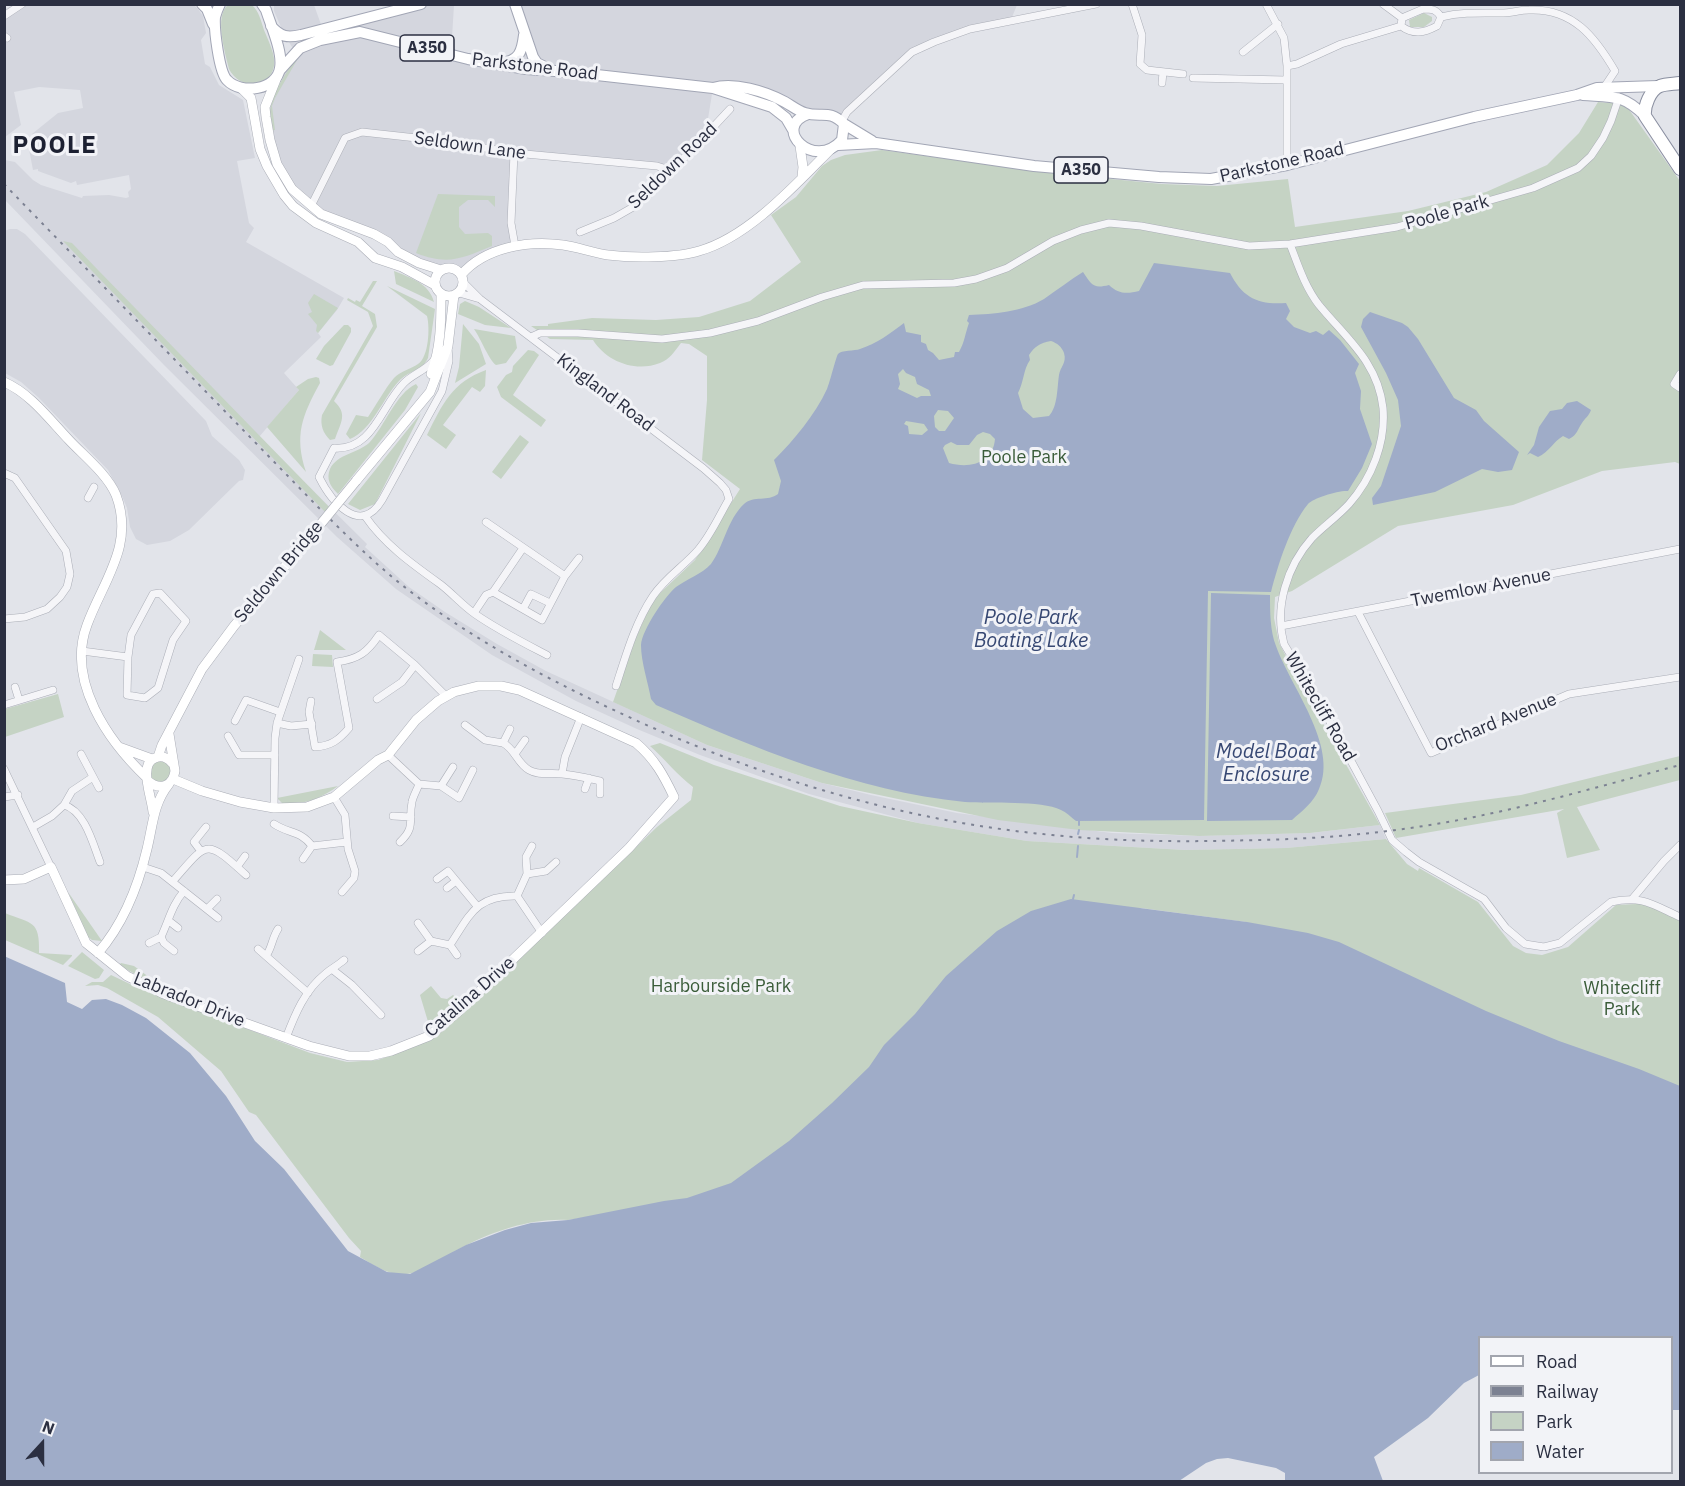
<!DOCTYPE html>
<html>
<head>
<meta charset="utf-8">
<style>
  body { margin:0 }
  #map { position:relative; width:1685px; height:1486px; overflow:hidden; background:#e2e4ea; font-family:"IBM Plex Sans",sans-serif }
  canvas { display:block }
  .frame { position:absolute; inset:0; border:6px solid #2b2f41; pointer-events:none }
  .legend { position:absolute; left:1478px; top:1336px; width:195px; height:138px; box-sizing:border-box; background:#f2f3f7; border:2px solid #a2a5ae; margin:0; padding:8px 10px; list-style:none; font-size:18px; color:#2b2f41 }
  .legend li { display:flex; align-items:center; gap:12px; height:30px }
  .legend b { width:30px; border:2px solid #a2a5ae }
  .north { position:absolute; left:12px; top:1414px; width:60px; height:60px; -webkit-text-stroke:4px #f2f3f7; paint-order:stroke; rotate:21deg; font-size:16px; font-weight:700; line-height:24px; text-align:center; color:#2b2f41 }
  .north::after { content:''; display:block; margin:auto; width:21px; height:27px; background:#2b2f41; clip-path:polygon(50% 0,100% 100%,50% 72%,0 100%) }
</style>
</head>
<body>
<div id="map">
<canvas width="1685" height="1486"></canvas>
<div class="frame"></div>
<ul class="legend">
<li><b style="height:8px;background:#fff"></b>Road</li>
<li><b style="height:8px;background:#7c8192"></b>Railway</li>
<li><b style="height:16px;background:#c5d3c4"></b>Park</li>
<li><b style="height:16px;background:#9facc8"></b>Water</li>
</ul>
<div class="north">N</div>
</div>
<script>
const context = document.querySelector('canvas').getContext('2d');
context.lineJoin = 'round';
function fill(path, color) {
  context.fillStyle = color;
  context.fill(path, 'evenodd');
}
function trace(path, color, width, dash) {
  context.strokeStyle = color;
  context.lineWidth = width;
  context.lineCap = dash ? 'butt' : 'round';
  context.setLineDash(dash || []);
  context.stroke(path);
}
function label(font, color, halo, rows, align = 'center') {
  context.font = font + ' "IBM Plex Sans",sans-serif';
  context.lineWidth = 6;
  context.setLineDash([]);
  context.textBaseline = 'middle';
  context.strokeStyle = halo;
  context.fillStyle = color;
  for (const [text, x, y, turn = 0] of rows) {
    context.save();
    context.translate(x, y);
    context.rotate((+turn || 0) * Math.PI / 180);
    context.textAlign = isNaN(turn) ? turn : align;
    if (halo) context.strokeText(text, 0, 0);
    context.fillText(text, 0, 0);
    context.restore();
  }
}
const built = new Path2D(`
  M14,4H193L198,9L203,16L206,33L201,40L205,64L210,67L219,85L243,100L255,158L237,161L249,223L254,228L246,242L344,298L337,310L318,333L321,337L284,373L299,390L259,437L367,544L365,547L409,587L445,612L497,644L546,671L707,745L822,783L871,795L957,813L1112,833L1199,836L1265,834L1310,833L1380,825L1386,839L1286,848L1185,850L1027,841L918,823L809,794L700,755L637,729L576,701L492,655L396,589L337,537L164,365L5,200V160L15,162L33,180L41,185L82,198L83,196L109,195L126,198L129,197L128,192L131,189L129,175L77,185L76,181L71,183L38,171V169L33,170L27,139L33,138L32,134L58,113L83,108L80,90L39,87L14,92L21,125L5,137L4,10Z
  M274,5H314L323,30L421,5H454L451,54L507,62L523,46L515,5H1017L1010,22L970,29L912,52L842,121L776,98L713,88L705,137L670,170L514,153L515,246L459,272L452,268L441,270L388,242L336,221L292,189L270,140L269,95L297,51L292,47L284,34L274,11Z
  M10,229H17L25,234L206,421L212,436L239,460L245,470L243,480L239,481L189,530L170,541L147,545L136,539L130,527L127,508L122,496L108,470L38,397L21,382L5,373L4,231Z`);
const green = new Path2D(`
  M228,5H252C259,11 261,21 264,30C268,40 276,55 274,66C269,91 239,89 229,69C225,52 214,16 228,5Z
  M1424,13L1432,17V21L1424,27H1410L1409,20Z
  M300,55L275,98L272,106L275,130L270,131C267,96 280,84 297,56Z
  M1598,102L1625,104L1680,181V464L1675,462L1602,471L1513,505L1398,526L1292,591L1275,597L1274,618L1279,643L1293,670L1380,825L1310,833L1199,836L1079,830L998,820L822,783L707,745L613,702L635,640L650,606L659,594L695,560L740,489L702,460L707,400V356L689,344L681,343C675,351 669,360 660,363C635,373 606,361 593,340L550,339L531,326H548V324L592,318L656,320L699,317L750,301L801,262L771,215L796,197L822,166L831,160L845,155L882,150L1050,173L1162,184L1217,186L1288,179L1295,227L1408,211L1486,192L1547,165L1579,133Z
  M438,194L495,196V207L488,200H468L459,207V227L465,234L488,233L492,236V246C463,258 448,266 416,253Z
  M63,241L72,243L98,270L332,510L328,515Z
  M394,271C411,278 429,283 434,302L396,284Z
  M373,281H377L362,306L375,314L377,327L334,401C348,414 341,422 335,439L330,440C323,433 320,425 322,415L373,326L368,312L347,300L348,298L355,302L356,300L360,302Z
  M387,286L435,309L428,358C422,371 408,371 399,381C382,399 373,429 350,439L346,434L356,415L368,417C377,404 384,390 394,378C401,371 411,369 418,364C429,357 430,327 427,316Z
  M314,294L338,308L318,333L316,331L317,325L308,314L312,312L308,303Z
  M465,301L479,307L511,328L485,325L458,314L460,304Z
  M463,324L479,344L486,364L455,383L459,367Z
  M344,325H348L351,328V332L333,365L330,366L316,359L324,346Z
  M474,329L515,336L517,348L506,363L496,365C489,360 481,339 474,329Z
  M528,350L534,351L539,355L513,395L546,420L541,427L501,397L497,387L506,375L512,372L513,366Z
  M486,370L485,386L480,392L472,387L443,425L456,435L446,449L427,435C442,405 452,382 486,370Z
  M316,377L319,378L320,383C302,416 294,435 306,472L267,427L299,390L296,387L308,379Z
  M416,384L418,387L405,410L338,494C330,486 326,479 330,469C337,454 358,453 369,443C385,426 396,393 416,384Z
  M421,413L375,504L360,510L348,504Z
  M520,435L529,442L501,479L492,472Z
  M320,630L346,650H314Z
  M313,654L332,655L333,667L312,666Z
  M58,694L64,717L5,737V709Z
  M660,743L714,765L840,806L918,823L1027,841L1185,850L1286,848L1386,839L1407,864L1418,871L1419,868L1478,902L1513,946L1526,953L1542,955L1568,947L1616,905L1636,904L1639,899L1680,917V1410H1672V1338L1246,922L1141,908L901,1171L568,1220C533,1218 496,1230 465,1246C450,1253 422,1273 407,1274C389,1276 375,1266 360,1257L361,1251L349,1238L256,1115L249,1112L221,1071L158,1017L107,988L98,985L85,986L92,982H103L111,975L130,984L310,1053L347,1062L378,1060L421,1044L445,1030L657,827L691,800L693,787C677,775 665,759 650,746Z
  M1680,756V780L1577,807L1600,850L1567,858L1557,813L1564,809L1396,838L1385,813L1521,795Z
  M149 772a11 11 0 1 1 22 0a11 11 0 1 1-22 0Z
  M338,786C322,798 303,806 282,803L277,798Z
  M68,892L102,941L92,940L88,937Z
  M5,913C32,924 40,920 39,953L72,955V956L63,965L5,940Z
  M82,952L104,970L99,978L95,979L68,966Z
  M121,963L134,966L157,983L142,978L119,965Z
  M431,986L441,998L447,999L453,995L459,1000L429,1025L420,995Z`);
const water = new Path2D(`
  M1154,263L1230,273C1243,298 1258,305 1286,303L1290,311L1286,319L1294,327L1310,333L1316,331L1323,335L1329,330L1340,340L1359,364L1355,373L1361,391L1360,409L1372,444L1362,468L1348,491C1339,490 1313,498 1308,504C1290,526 1278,565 1271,592L1208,591L1204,820L1076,821C1071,817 1066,812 1061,810C1041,800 990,804 965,802C856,791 755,748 656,705L651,699C648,682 641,662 641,645C642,630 665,596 676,587C687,579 702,574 711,564C724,546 727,520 744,504C754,495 768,502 778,494L781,481L774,460C794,440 815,415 827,389C830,382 836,357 838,354C841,350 855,351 860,349C876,344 891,333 904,323L906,332L921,335V342L926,344L928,350L933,353L939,360L954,357L955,352H959C965,341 965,334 969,323L967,321L969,315C994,314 1022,312 1044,299C1057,290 1070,280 1083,272C1092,285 1093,289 1109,285C1118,294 1127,294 1139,291ZM1051,341C1057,343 1062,347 1064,353C1067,363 1060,367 1059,375C1057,388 1058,406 1049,416L1033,418L1023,409L1018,393C1024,382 1023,370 1030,360L1029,355C1035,346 1040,343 1051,341ZM903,369L906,373L915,377L917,384L929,390L931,396H921L917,398L898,389L900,384L898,374ZM938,410L948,411L954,418L945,431H939L935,427L934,416ZM906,421L924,424L928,430L922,435L909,434L908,426L904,424ZM983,432L990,434L995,439C993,463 970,469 949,463L943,448L945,445L951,442L957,445H969L977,435Z
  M1370,312L1402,323L1408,327L1418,339L1454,398L1476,410L1484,421L1519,452L1512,470L1498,472L1482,469L1435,492L1373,505L1372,498L1381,486L1401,426L1398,400L1386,373L1361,327L1363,319Z
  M1577,401L1591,410C1589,416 1585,418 1582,423C1577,430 1578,434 1569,439L1563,436C1553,442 1549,452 1538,457L1530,453L1527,455L1534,445L1539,427L1550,411L1562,409L1567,403Z
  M1211,593L1270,595C1270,611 1270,631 1276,646C1290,686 1339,746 1319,789C1314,802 1302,811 1292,820L1207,821Z
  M1071,899L1247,922L1308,933L1339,942L1486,1011L1559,1041L1639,1069L1680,1086V1410H1672V1338H1480L1479,1375L1464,1383L1428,1418L1374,1457L1383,1481H5L4,956L65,983L67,1002L82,1009L92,1000L106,999L122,1005L146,1018L190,1053L226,1096L255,1141L284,1169L348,1251L387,1272L410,1274L466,1245L505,1230L531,1223L568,1220L664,1201L687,1198L731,1183L789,1141L832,1103L869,1067L884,1045L915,1014L946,976L997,931L1031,911Z`);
const pier = new Path2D(`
  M1228,1458L1276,1468L1285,1473V1480L1179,1481L1206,1463L1217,1459Z`);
const stream = new Path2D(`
  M1079,825V821
  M1078,834L1079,830
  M1077,857L1078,846
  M1073,899L1074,895`);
const street = new Path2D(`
  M1132,4L1142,35L1140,64L1147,70L1183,74
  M1266,4L1284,38L1287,66V165
  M1383,4L1402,18
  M1423,9C1432,9 1436,9 1441,17L1437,26C1424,33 1413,35 1401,26L1402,18Z
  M4,16L22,4
  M1441,17C1462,12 1480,13 1501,13C1511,13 1520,10 1529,10C1573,8 1595,37 1615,71L1605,86
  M4,36L7,38
  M1243,52L1278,24
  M1287,66L1297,64L1341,44L1401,26
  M1193,78L1286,80
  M1162,83L1163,72
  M842,121L847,112L912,52L934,42L970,29L1096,4
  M514,153L511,223L515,246
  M311,206L345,138L362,132L444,141L514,153L657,166L670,170
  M580,232L614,218L635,206L689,153L730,109
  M1290,244C1298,265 1305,287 1319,305C1346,338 1378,362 1383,408C1386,442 1372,478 1349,504C1338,516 1324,526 1312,538C1287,566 1274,607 1284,644L1322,707L1378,811L1392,840L1406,852L1419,862L1484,899L1506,928L1525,944L1544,947L1560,943L1611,902C1642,895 1653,905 1680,917
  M464,283L480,299L703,468L720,483L726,490L729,499C719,516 711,535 698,550C684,566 665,578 653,596C635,623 626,655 616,686
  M459,293L480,299
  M531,337L540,333H578L662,339L710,333L758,321L822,297L863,285L954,283L976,279L1007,268L1053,241L1081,230L1109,223L1141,226L1249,246L1290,244L1397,227L1533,188L1578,168L1591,156L1603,138L1611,121L1619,97
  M434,360C425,371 413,374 404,383C381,406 373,451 334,448L319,477C331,501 360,537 382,500L442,391L449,361L448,347
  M1680,374L1674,384L1680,388
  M4,473L15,478L66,551L70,574L67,587L60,597L47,609L25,617L4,619
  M88,498L94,487
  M365,516C384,544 412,564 440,584C452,593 462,605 475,614C498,630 522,642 547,655
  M486,522L565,576
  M493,592L542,620L565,576L579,558
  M523,609L531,594L550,603
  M1358,612L1431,753L1569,694L1680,677
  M474,613L486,595L493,592L523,548
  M1281,626L1680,549
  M82,651L128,657L131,635L153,594L160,593L186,621L173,640L158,688L145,698L127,695L128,657
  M15,687L19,700
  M377,699L402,682L415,665
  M311,701L309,712L315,747C331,746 339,740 349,728L337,662C358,659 367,653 379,635L415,665L446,696
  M4,705L53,690
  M235,721L246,700L280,712
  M277,723L291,726L312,724
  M465,725L485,740L503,743
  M510,729L503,743C515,749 517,763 529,770C539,776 551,772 562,774C575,775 587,778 600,781V794
  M228,736L239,755H275
  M81,754L99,788
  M515,754L525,740
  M388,755L419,784C417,790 413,796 412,802C408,821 416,827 400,842
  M4,769L51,867
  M562,774L565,757L581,717
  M419,784L441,786L459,798L473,770
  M441,786L453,767
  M585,789L589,778
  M4,797L18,795
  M334,797L345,815L348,849L355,871L354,878L342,892
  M64,805C85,811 93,844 100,862
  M274,808L275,738L277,723L299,659
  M393,816L411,817
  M274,824C289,834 300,830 312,846
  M33,827L52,816L64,805L72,791L93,777
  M200,850L194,842L206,827
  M303,859L312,846L347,842
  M143,867L161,873L218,918
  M237,867L245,856
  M527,874L546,871L556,862
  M437,879L448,871L477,906
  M173,881C208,841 205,838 246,875
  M447,888L456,881
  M517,896L527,874L526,857L532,846
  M1633,898L1664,861L1680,845
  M207,909L217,899
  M169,921L178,928
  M418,923L431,941L450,945C470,915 476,895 517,896L542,933
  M149,943L161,937
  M450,945L457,955
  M258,949L308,993
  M174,951L164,943L161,937C169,920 172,905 184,891
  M418,951L431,941
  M266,956C272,948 272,938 278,929
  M333,970L352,985L381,1015
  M286,1038C295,1014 305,990 325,974C331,969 338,965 344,960`);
const secondary = new Path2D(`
  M277,77L265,107L266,117L270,140L277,164L292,189L321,214L374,234L388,242L398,252L419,263L441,270
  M242,89L251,98L260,149L267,166L284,195L293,206L316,223L358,242L375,258L402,267L435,285
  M800,146L803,167L802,177
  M435 282a14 14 0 1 1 28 0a14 14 0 1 1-28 0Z
  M461,275C485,247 529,240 563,245C578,247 593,253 608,255C632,258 677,258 699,251C749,237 796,184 832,148
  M431,374C441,348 441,322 441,294
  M4,382C30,393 50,420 69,440C84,456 107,474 116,495C135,545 103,581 87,625C66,681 108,741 147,778
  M356,481L430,392L448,346L454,295
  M119,747L152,759
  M158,757L162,745L202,669L234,626L310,537
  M148,781C160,791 173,786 175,771L169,734
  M153,812C152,798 138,764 155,758C162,755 168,758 172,763
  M4,880L24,879L51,867L86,943L127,976L164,994L309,1046L349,1056H370L391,1051L429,1036L459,1011L629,848L674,797C664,776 655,759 636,743L519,690L501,686H478L454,692L438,701L416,720L388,755L378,760L334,797L307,807L274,808L240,802L202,791L173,779
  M98,953C124,923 138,887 147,849C153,825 153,804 169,784`);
const primary = new Path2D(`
  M202,4L207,9L213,24
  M220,4C218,8 216,13 215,17C214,29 219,72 227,80C241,95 277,90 280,68C283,52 271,26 266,10L262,4
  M515,4L533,57L537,63L547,68
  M271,26C281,37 287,38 301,35L421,4
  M501,63C519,61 522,52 524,35
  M280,70L300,48L320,40L360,32L468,59L526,69L570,72L713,88L772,107L786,118L793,130
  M713,88C734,82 765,91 785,102C792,106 798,111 805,113C822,118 829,109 844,124L842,140C813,172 771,127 808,114
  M1583,95C1613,97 1623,94 1645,116
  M844,124L872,141
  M838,145L876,143L1034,166L1159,177L1211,179L1287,165L1474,117L1577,95L1597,88L1658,86`);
const highway = new Path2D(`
  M1680,83C1674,84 1666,84 1660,86C1650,90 1644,106 1645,116L1680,169`);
const rail = new Path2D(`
  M4,184L318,507C349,538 380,569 415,595C478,642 547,679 618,712C755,776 901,821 1052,835C1121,842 1188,842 1257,840C1310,839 1364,835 1417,827C1506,814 1593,788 1680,765`);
const secondaryBridge = new Path2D(`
  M310,537L356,481`);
const shields = [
  [427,48,54],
  [1081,170,54]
];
const shieldNames = [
  ["A350",427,48],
  ["A350",1081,170]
];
const streetNames = [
  ["Parkstone Road",535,67,7],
  ["Seldown Lane",470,146,8],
  ["Parkstone Road",1282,163,-13],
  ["Seldown Road",673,166,-44],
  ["Poole Park",1447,213,-16],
  ["Kingland Road",605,393,37],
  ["Seldown Bridge",279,572,-50],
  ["Twemlow Avenue",1481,588,-11],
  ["Whitecliff Road",1320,707,60],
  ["Orchard Avenue",1496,723,-22],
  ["Catalina Drive",470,997,-41],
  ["Labrador Drive",189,1000,22]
];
const parkNames = [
  ["Poole Park",1024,458],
  ["Harbourside Park",721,987],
  ["Whitecliff",1622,989],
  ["Park",1622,1010]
];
const waterNames = [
  ["Poole Park",1031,618],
  ["Boating Lake",1031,641],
  ["Model Boat",1266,752],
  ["Enclosure",1266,775]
];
const districtNames = [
  ["POOLE",55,146]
];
fill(built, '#d4d6de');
fill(green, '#c5d3c4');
fill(water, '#9facc8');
fill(pier, '#e2e4ea');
trace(stream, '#9facc8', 2);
trace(street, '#abaeb7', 8);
trace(secondary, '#abaeb7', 10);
trace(primary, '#a2a6b5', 12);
trace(highway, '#8a8fa0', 14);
trace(street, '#f5f5f8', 7);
trace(secondary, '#fff', 9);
trace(primary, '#fff', 10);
trace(highway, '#fff', 12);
trace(rail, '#7c8192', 2, [3, 6]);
trace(secondaryBridge, '#abaeb7', 10, []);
trace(secondaryBridge, '#fff', 9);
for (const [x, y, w] of shields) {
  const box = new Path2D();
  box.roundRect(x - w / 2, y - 13, w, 26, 4.5);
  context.fillStyle = '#f2f3f7';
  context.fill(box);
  trace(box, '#2b2f41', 1.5);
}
label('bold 16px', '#2b2f41', null, shieldNames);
label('18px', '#2b2f41', '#f2f3f7', streetNames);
label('18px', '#3a5c39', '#f2f3f7', parkNames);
label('italic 20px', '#374873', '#f2f3f7', waterNames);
context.letterSpacing = '1.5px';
label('bold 24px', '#1d2132', '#f2f3f7', districtNames);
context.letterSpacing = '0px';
</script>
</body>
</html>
